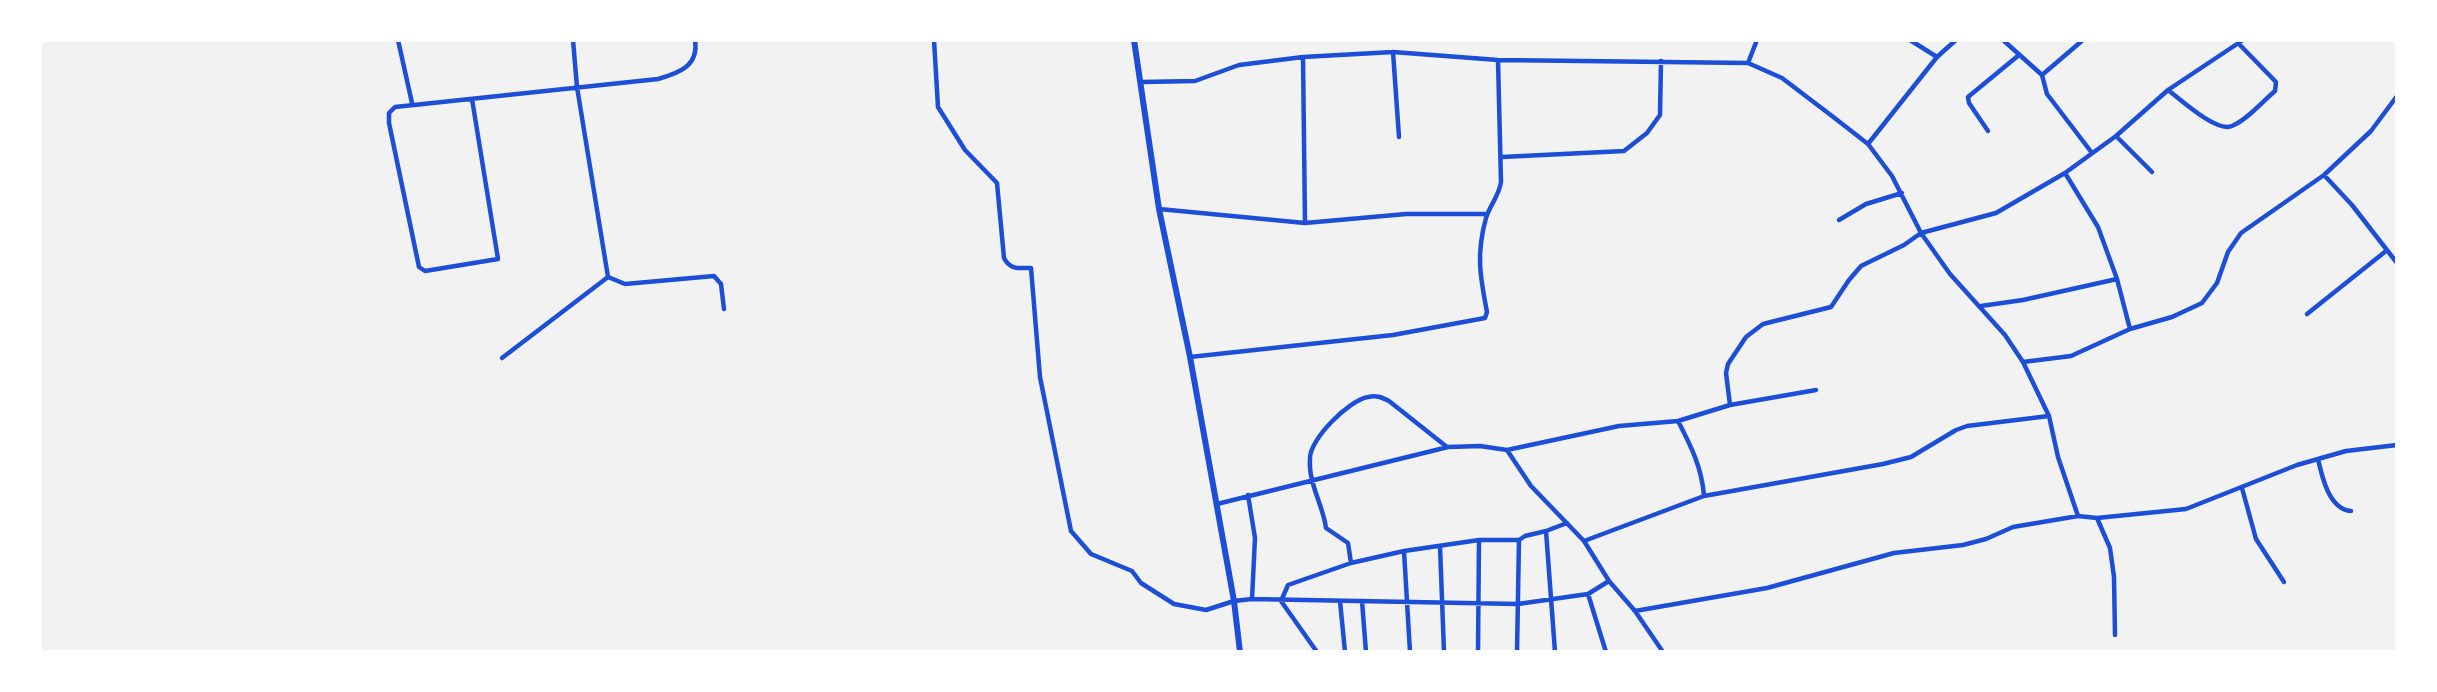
<!DOCTYPE html>
<html>
<head>
<meta charset="utf-8">
<style>
  body { margin:0 }
  #map { position:relative; width:2437px; height:692px; overflow:hidden; background:#f2f2f2; font-family:Manrope,sans-serif }
  canvas { display:block }
  .frame { position:absolute; inset:0; border:42px solid #fff; pointer-events:none }
</style>
</head>
<body>
<div id="map">
<canvas width="2437" height="692"></canvas>
<div class="frame"></div>
</div>
<script>
const context = document.querySelector('canvas').getContext('2d');
context.lineJoin = 'round';
function trace(path, color, width, dash) {
  context.strokeStyle = color;
  context.lineWidth = width;
  context.lineCap = dash ? 'butt' : 'round';
  context.setLineDash(dash || []);
  context.stroke(path);
}
const minor = new Path2D(`
  M398,40L412,103
  M573,40L577,87L608,277
  M934,40L938,107L965,150L997,183L1004,258C1010,270 1019,268 1031,268L1040,377L1071,531L1091,554L1132,571L1141,583L1174,604L1206,610L1234,601L1252,599L1518,604L1588,594L1609,581
  M1910,40L1937,57
  M2003,40L2042,75L2047,94L2092,153
  M1393,52L1399,137
  M1303,57L1305,223
  M1748,63L1757,40
  M2042,75L2083,40
  M1142,82L1195,81L1239,65L1303,57L1393,52L1498,60L1748,63L1782,78L1832,116L1868,144L1892,176L1921,233L1950,274L2005,335L2023,362L2049,416L2058,457L2078,516
  M2168,90C2181,100 2217,133 2232,126C2247,120 2262,102 2275,91L2276,82L2239,44
  M472,99L498,259L425,271L419,267L389,123V113L395,107L658,79C679,73 699,66 695,40
  M1988,131L1969,103L1968,97L2019,55
  M2116,136L2152,172
  M1868,144L1937,57L1956,40
  M1502,157L1624,151L1647,133L1660,115L1661,61
  M2065,173L2098,227L2117,279L2130,329
  M2324,175L2352,205L2397,263
  M1159,209L1305,223L1406,214H1486
  M1839,220L1866,204L1902,193
  M608,277L625,284L714,276L721,284L724,309
  M1981,306L2023,300L2117,279
  M2307,314L2386,251
  M1190,357L1393,335L1485,318L1487,312C1480,276 1476,254 1486,218C1490,205 1499,196 1501,182L1498,60
  M502,358L608,277
  M2023,362L2071,356L2130,329L2172,317L2202,303L2217,283L2228,252L2241,233L2324,175L2371,131L2397,96
  M1730,405L1726,373L1728,364L1746,337L1763,324L1831,307L1849,280L1861,266L1904,245L1921,233L1996,213L2065,173L2116,136L2168,90L2243,40
  M1678,421C1691,446 1702,468 1704,496
  M1507,450L1531,486L1584,541L1609,581L1635,611L1663,652
  M2318,459C2322,477 2329,509 2351,511
  M2242,488L2256,539L2284,582
  M1248,495L1255,538L1252,599
  M1217,504L1448,447L1480,446L1507,450L1619,426L1678,421L1730,405L1816,390
  M2097,518L2110,548L2114,577L2115,635
  M1546,531L1555,652
  M1584,541L1704,496L1883,464L1911,457L1956,430L1967,426L2049,416
  M1440,546L1444,652
  M1404,551L1410,652
  M1351,563L1348,543L1326,528C1323,504 1308,484 1310,458C1310,439 1349,400 1368,397C1376,395 1381,397 1389,401L1447,447
  M1588,594L1606,652
  M1340,601L1345,652
  M1362,601L1366,652
  M1635,611L1767,588L1894,553L1963,545L1986,539L2013,527L2078,516L2097,518L2186,509L2297,465L2346,451L2397,445
  M1317,652L1281,601L1288,585L1351,563L1404,551L1479,540H1519L1525,536L1546,531L1567,523
  M1478,652L1479,540
  M1517,652L1519,540`);
const primary = new Path2D(`
  M1134,40L1159,209L1190,357L1234,601L1240,652`);
trace(minor, '#1d4ed8', 4.5);
trace(primary, '#1d4ed8', 6);
</script>
</body>
</html>
